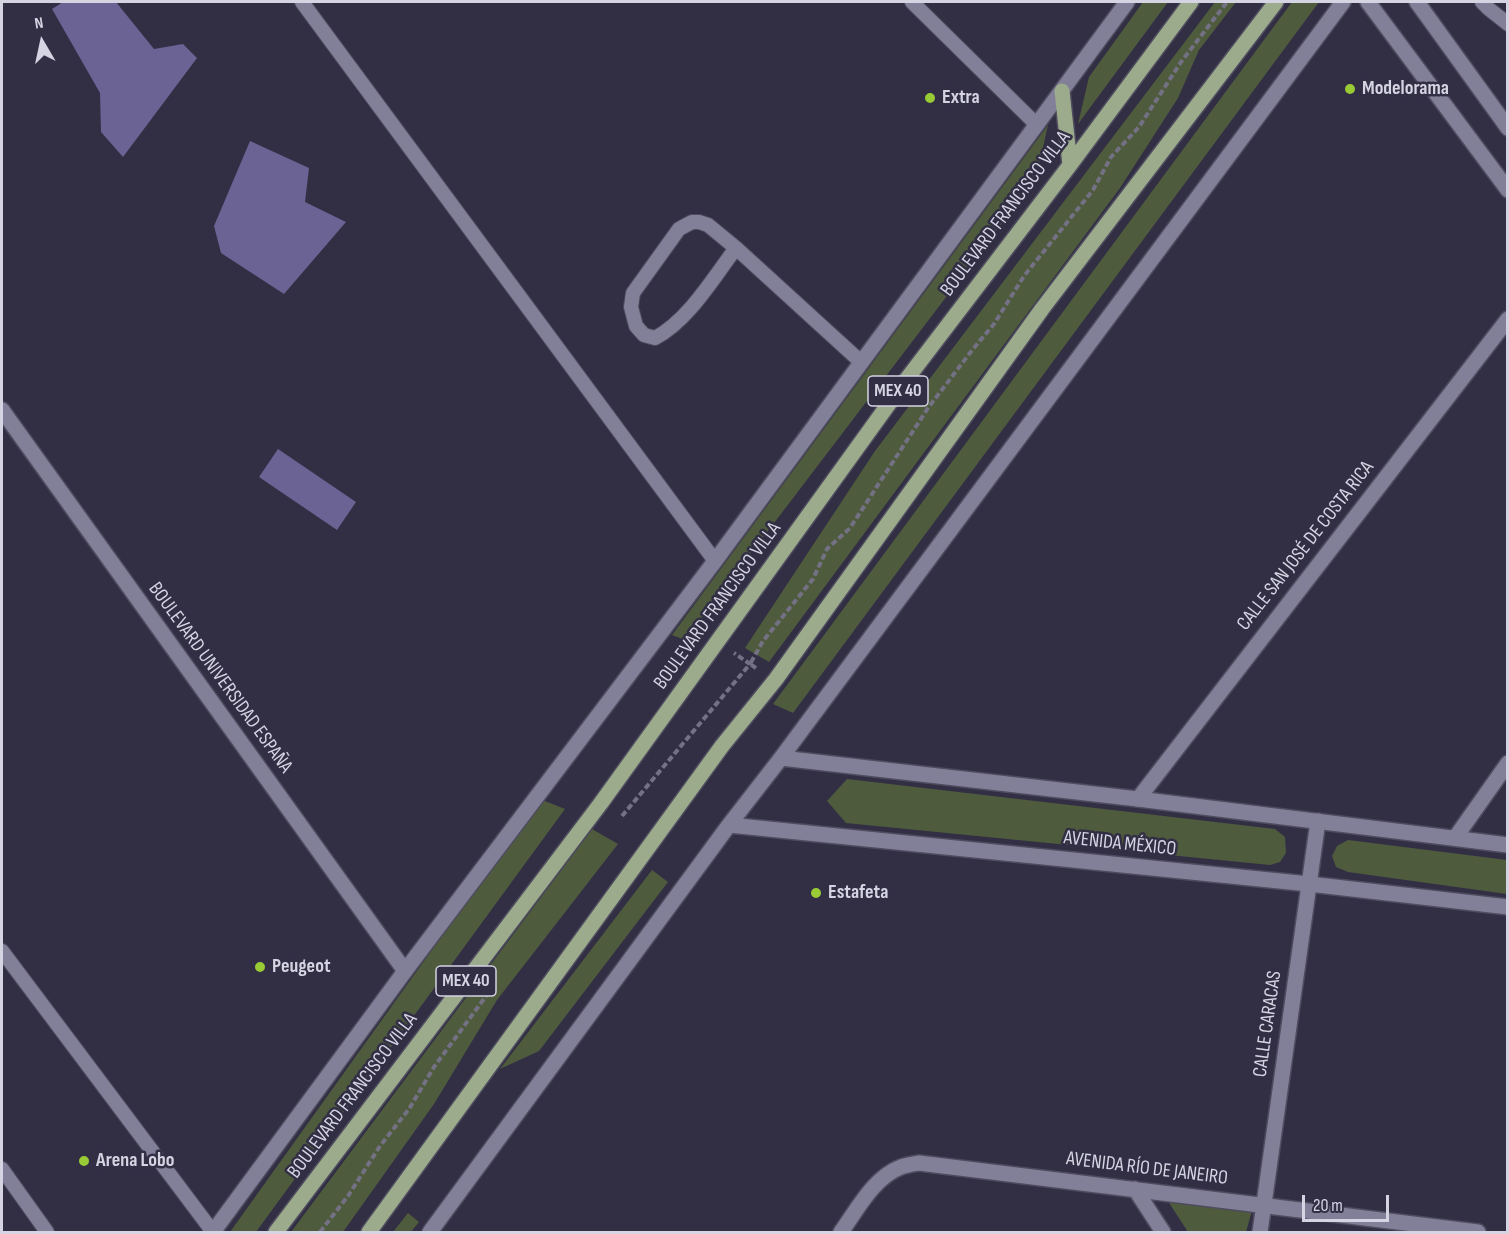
<!DOCTYPE html>
<html>
<head>
<meta charset="utf-8">
<style>
  body { margin:0 }
  #map { position:relative; width:1509px; height:1234px; overflow:hidden; background:#322f45; font-family:"Sofia Sans Condensed",sans-serif }
  canvas { display:block }
  .frame { position:absolute; inset:0; border:3px solid #d5d4e2; pointer-events:none }
  .north { position:absolute; left:12px; top:12px; width:60px; height:60px; -webkit-text-stroke:4px #322f45; paint-order:stroke; rotate:351deg; font-size:16px; font-weight:700; line-height:24px; text-align:center; color:#d5d4e2 }
  .north::after { content:''; display:block; margin:auto; width:21px; height:27px; background:#d5d4e2; clip-path:polygon(50% 0,100% 100%,50% 72%,0 100%) }
  .scale { position:absolute; left:1302px; top:1195px; width:87px; height:27px; box-sizing:border-box; border:3px solid #d5d4e2; border-top:0; padding-left:8px; font-size:18px; line-height:21px; white-space:nowrap; color:#d5d4e2; -webkit-text-stroke:4px #322f45; paint-order:stroke }
</style>
</head>
<body>
<div id="map">
<canvas width="1509" height="1234"></canvas>
<div class="frame"></div>
<div class="north">N</div>
<div class="scale">20 m</div>
</div>
<script>
const context = document.querySelector('canvas').getContext('2d');
context.lineJoin = 'round';
function fill(path, color) {
  context.fillStyle = color;
  context.fill(path, 'evenodd');
}
function trace(path, color, width, dash) {
  context.strokeStyle = color;
  context.lineWidth = width;
  context.lineCap = dash ? 'butt' : 'round';
  context.setLineDash(dash || []);
  context.stroke(path);
}
function label(font, color, halo, rows, align = 'center') {
  context.font = font + ' "Sofia Sans Condensed",sans-serif';
  context.lineWidth = 5;
  context.setLineDash([]);
  context.textBaseline = 'middle';
  context.strokeStyle = halo;
  context.fillStyle = color;
  for (const [text, x, y, turn = 0] of rows) {
    context.save();
    context.translate(x, y);
    context.rotate((+turn || 0) * Math.PI / 180);
    context.textAlign = isNaN(turn) ? turn : align;
    if (halo) context.strokeText(text, 0, 0);
    context.fillText(text, 0, 0);
    context.restore();
  }
}
const green = new Path2D(`
  M1143,2H1168L1078,124L1089,77Z
  M1215,2H1236L1199,50L1178,98L1120,188L769,662L745,648L875,451Z
  M1292,2H1319L793,713L773,704Z
  M1048,125L1036,179L685,640L672,635Z
  M847,779L1275,829L1285,837L1286,853L1280,862L1270,865L846,823L827,801Z
  M540,799L565,809L256,1232H230Z
  M592,829L618,844L497,1000L434,1104L343,1232H291Z
  M1348,840L1507,860V894L1348,872L1336,867L1332,856L1337,846Z
  M652,870L668,882L539,1051L500,1069Z
  M1166,1198L1253,1207L1246,1232H1188Z
  M408,1213L419,1222L411,1232H393Z`);
const water = new Path2D(`
  M63,2H116L154,49L183,44L197,58L123,157L101,132L100,93L52,9Z
  M250,141L309,168L305,202L346,222L284,294L221,253L214,226Z
  M278,449L356,502L337,530L259,477Z`);
const path = new Path2D(`
  M756,668L750,664L763,641L813,579L827,549L850,528L928,408L973,349L994,324L1024,276L1093,190L1111,157L1139,127L1181,62L1227,2
  M622,816L750,664L734,653
  M320,1232L348,1196L380,1146L409,1109L434,1067L492,988`);
const lane = new Path2D(`
  M302,2L715,561
  M912,2L1037,125
  M1482,2L1489,9L1508,24
  M736,248C714,277 688,321 655,338L644,335L636,326L631,307L633,293L679,229L692,222H699L708,225L736,248L861,362
  M2,951L213,1232
  M2,1169L47,1232`);
const street = new Path2D(`
  M2,410L405,971
  M1138,799L1508,319
  M1455,838L1508,763
  M1135,1189L1163,1232
  M841,1232C857,1210 874,1177 901,1167C906,1165 913,1164 919,1163L1478,1232
  M1260,1232L1318,821`);
const secondary = new Path2D(`
  M1368,2L1508,190
  M1417,2L1508,128
  M781,758L1138,799L1508,845
  M729,825L1309,884L1508,907
  M213,1232L405,971L715,561L1127,2
  M430,1232L729,825L781,758L1343,2`);
const primary = new Path2D(`
  M1062,91L1070,165
  M276,1232L601,803L906,380L1070,165L1191,2
  M369,1232L722,746L776,679L1042,309L1276,2`);
const markers = [
  [1350,89,6,"#98cb36"],
  [930,98,6,"#98cb36"],
  [816,893,6,"#98cb36"],
  [260,967,6,"#98cb36"],
  [84,1161,6,"#98cb36"]
];
const shields = [
  [898,391,60],
  [466,981,60]
];
const shieldNames = [
  ["MEX 40",898,391],
  ["MEX 40",466,981]
];
const poiNames = [
  ["Modelorama",1362,89],
  ["Extra",942,98],
  ["Estafeta",828,893],
  ["Peugeot",272,967],
  ["Arena Lobo",96,1161]
];
const streetNames = [
  ["BOULEVARD FRANCISCO VILLA",1006,214,-53],
  ["CALLE SAN JOSÉ DE COSTA RICA",1306,546,-52],
  ["BOULEVARD FRANCISCO VILLA",718,606,-54],
  ["BOULEVARD UNIVERSIDAD ESPAÑA",220,678,54],
  ["AVENIDA MÉXICO",1120,844,6],
  ["CALLE CARACAS",1268,1024,-82],
  ["BOULEVARD FRANCISCO VILLA",353,1096,-53],
  ["AVENIDA RÍO DE JANEIRO",1147,1169,7]
];
fill(green, '#4e5b3d');
fill(water, '#6a6394');
trace(lane, '#4e4c5e', 16);
trace(street, '#4e4c5e', 18);
trace(secondary, '#4e4c5e', 18);
trace(primary, '#4e4c5e', 18);
trace(path, '#737183', 4, [6, 3]);
trace(lane, '#827f99', 14);
trace(street, '#827f99', 15);
trace(secondary, '#827f99', 15);
trace(primary, '#9bab8b', 15);
for (const [x, y, r, color] of markers) {
  const dot = new Path2D();
  dot.arc(x, y, r, 0, 2 * Math.PI);
  context.fillStyle = color;
  context.fill(dot);
  trace(dot, '#322f45', 2);
}
for (const [x, y, w] of shields) {
  const box = new Path2D();
  box.roundRect(x - w / 2, y - 15, w, 30, 4.5);
  context.fillStyle = '#322f45';
  context.fill(box);
  trace(box, '#d5d4e2', 1.5);
}
label('bold 18px', '#d5d4e2', null, shieldNames);
label('bold 20px', '#d5d4e2', '#322f45', poiNames, 'left');
label('20px', '#d5d4e2', '#322f45', streetNames);
</script>
</body>
</html>
